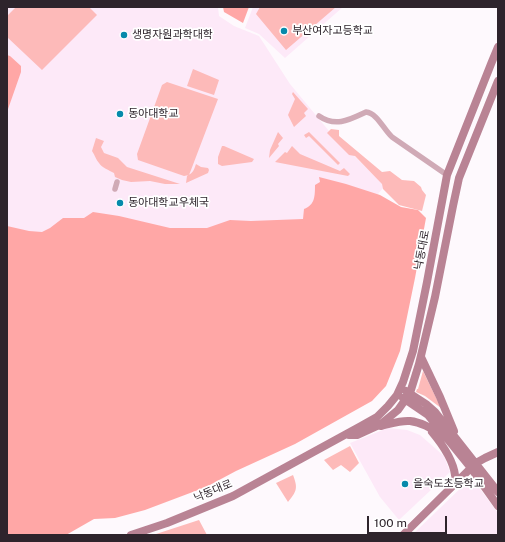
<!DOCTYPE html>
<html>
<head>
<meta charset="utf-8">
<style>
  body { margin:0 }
  #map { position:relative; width:505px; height:542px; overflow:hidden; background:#fef9fd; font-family:"Public Sans",sans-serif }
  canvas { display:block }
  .frame { position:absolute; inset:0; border:8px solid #2e242c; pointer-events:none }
  .scale { position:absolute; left:367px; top:516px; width:80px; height:18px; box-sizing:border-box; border:2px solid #2e242c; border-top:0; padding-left:5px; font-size:12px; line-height:14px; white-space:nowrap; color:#2e242c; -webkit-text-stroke:3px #fff; paint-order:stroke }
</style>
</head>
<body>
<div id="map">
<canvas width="505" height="542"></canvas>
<div class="frame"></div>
<div class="scale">100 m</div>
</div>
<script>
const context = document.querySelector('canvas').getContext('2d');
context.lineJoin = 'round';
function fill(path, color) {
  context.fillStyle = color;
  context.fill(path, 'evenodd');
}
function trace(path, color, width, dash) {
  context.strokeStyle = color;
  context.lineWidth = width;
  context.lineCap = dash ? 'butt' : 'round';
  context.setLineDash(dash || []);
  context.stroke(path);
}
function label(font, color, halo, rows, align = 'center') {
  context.font = font + ' "Public Sans","Noto Sans KR",sans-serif';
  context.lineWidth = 3.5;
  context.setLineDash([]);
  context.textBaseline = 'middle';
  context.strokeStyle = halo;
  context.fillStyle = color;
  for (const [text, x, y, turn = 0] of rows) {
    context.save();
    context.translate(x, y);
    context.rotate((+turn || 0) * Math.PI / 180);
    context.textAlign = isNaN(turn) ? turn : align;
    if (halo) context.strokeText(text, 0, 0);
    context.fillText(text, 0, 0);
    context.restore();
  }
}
const built = new Path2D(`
  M7,7H218L219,16L234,26L259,36L290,84L329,131L382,183L383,188L358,218L195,231L7,239Z
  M253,7H343L285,58L259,34L245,28Z
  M388,428L407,430L420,435L444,456L450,472L399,520L380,497L350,443Z
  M474,481L498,513V535H412L467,482Z`);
const green = new Path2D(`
  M16,7H89L97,15L42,70L7,37V16Z
  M260,7H336L286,50L256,14Z
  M193,69L219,80L214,95L187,86Z
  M167,82L218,99L191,170L189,175L184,176L138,160L137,154L162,85Z
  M293,92L308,109L304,113L306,116L294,127L288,115L295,99L292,94Z
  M331,129L339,130V136L382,172L390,171L402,180L414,181L421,187L422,190L426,195L422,211L399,205L383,189L382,184L355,156L349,155L327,133Z
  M278,132L283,138L278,144L279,146L269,158L270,150Z
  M309,132L340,163L338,165L309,136L306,138L304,135Z
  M96,138L104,141L101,147L104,153L118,158L127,167L180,184H165L150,181L131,182L122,180L115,177L114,173C109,170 102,168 99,163C96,160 95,155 92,151Z
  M222,146H224L254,159L252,162L222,166L218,164V157Z
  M292,146L300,154L340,171L344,168L350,174L348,176L275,162L285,152L287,153Z
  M196,164L201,167L208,168L209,170L208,173L186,183L187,176C193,173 194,170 196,164Z
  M423,371L441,408L425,396L416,392L417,389H418Z
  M350,446L359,463L350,472L341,465L333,470L324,460Z
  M293,475C298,488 297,491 288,502L276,483Z
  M199,520L207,535H153Z`);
const forest = new Path2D(`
  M223,7H249L243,23L224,12Z
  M7,55L10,56L21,66V72L7,112Z
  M319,177L346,184L380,195L401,207L418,210L426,218L415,278L400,351L386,386L372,401L295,444L236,471L206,487L145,510L115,518L94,519L66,535H7V226L29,231L42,232L50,228L63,218H84L93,212L119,216L170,228H207L230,220L251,221L303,219L304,209C315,205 315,196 315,185L320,182Z`);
const street = new Path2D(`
  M319,116C336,128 351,119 366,112C377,113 384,130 392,137L447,175
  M115,189L117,182`);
const secondary = new Path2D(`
  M421,357L440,397L454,431
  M406,391L426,404L435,412L498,492
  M403,398L428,415L471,468L498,506
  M381,426C390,424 401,420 410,421C420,422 432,428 439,434
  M432,432C442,444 453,459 455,475C456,478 455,482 454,485
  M349,435H357L381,424L398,410L410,393L419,364L435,297L453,206L459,178L498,81
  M131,535L167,523L233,496L361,426L377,417L388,406L397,395L403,382L413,351L427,282L447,175L491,64L498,47
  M403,535L476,463L485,458L498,452`);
const markers = [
  [284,31,4,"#058aab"],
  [124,35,4,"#058aab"],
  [120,114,4,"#058aab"],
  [120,203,4,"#058aab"],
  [405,484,4,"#058aab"]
];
const poiNames = [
  ["부산여자고등학교",292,31],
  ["생명자원과학대학",132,35],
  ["동아대학교",128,114],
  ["동아대학교우체국",128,203],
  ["을숙도초등학교",413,484]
];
const streetNames = [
  ["낙동대로",422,250,-79],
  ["낙동대로",213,491,-23]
];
fill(built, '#fde9f8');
fill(green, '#fdbab9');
fill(forest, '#ffa7a6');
trace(street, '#d0aab6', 5.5);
trace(secondary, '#b98394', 8);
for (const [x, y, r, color] of markers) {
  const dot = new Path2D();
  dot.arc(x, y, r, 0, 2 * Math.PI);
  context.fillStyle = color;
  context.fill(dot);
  trace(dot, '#fff', 1.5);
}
label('11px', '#2e242c', '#fff', poiNames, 'left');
label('11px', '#2e242c', '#fff', streetNames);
</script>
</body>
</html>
